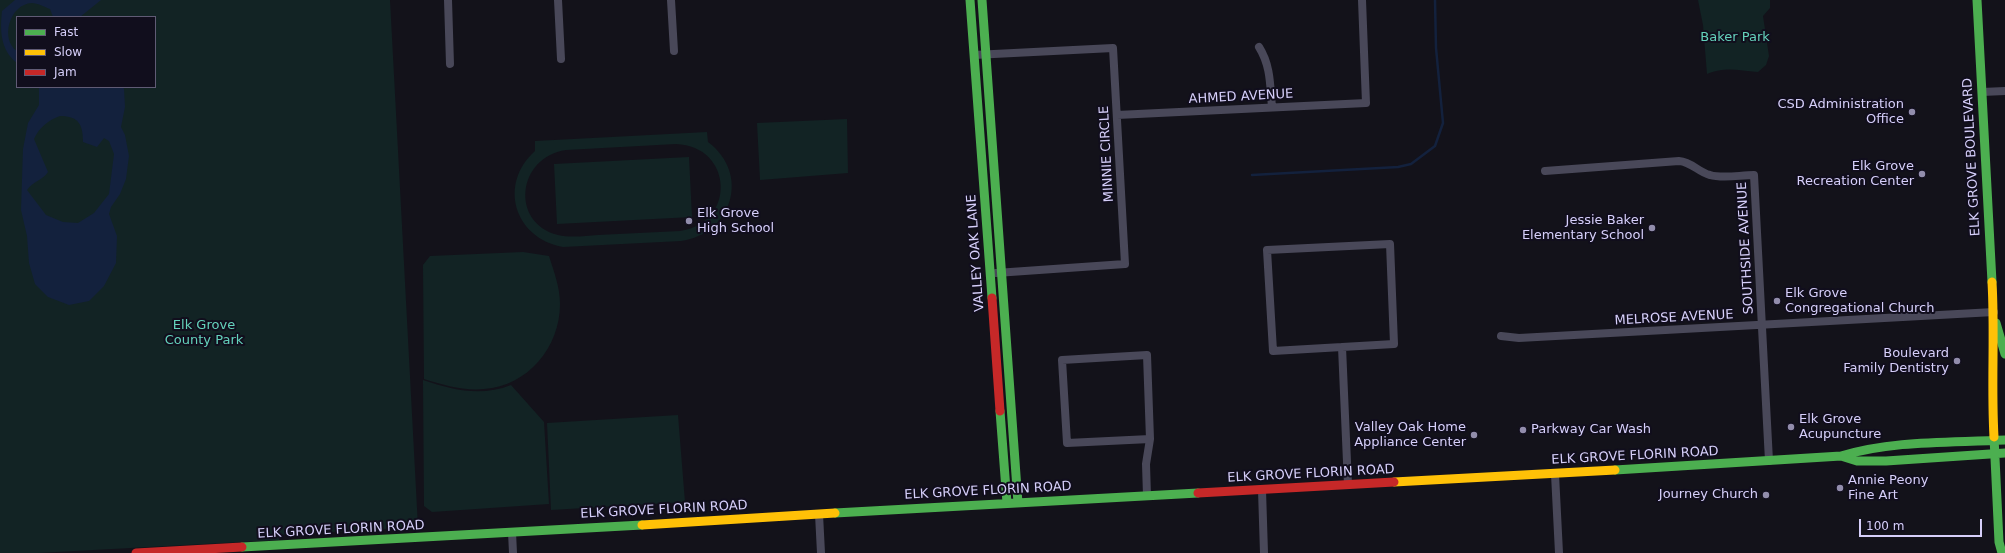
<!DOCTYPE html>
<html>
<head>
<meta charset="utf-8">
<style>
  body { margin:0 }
  #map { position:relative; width:2005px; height:553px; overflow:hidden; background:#13121a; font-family:"DejaVu Sans",sans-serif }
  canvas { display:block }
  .legend { position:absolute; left:16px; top:16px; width:140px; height:72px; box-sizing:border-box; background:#110e1d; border:1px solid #605b75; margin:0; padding:5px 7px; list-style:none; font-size:12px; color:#d6cffa }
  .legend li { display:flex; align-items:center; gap:8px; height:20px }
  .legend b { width:20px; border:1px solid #605b75 }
  .scale { position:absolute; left:1859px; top:519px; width:123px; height:18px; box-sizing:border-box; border:2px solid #d6cffa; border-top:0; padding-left:5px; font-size:12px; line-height:14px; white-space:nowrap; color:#d6cffa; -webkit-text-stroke:3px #110e1d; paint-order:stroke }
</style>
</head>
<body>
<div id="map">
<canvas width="2005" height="553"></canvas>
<ul class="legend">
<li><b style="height:5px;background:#4caf50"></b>Fast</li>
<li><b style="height:5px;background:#ffc107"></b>Slow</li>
<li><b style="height:5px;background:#c62828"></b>Jam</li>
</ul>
<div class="scale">100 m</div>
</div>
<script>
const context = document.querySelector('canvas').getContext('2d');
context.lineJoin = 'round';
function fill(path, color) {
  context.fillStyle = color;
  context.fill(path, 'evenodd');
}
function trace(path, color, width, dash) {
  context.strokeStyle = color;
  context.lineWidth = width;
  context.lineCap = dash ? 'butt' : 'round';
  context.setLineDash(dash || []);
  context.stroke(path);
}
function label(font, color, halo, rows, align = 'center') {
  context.font = font + ' "DejaVu Sans",sans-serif';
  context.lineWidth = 4;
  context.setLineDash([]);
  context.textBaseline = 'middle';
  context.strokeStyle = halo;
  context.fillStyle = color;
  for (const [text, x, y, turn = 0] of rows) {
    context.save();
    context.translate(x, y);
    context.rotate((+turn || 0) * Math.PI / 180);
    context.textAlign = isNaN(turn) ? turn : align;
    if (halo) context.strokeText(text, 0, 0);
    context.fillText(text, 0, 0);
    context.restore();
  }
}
const green = new Path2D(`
  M0,0H390L418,527L279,535V540L38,553H0ZM17,17H155V87H17Z
  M1698,0H1770V8L1763,16L1769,56L1766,65L1758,72C1739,71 1727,66 1707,74L1703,25Z
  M847,119L848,173L760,180L757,123Z
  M707,132L708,142C751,174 732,234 681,241L563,247C514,238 498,184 535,151V141ZM676,144C733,146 737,223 680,231C653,232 625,234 598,235C585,236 570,238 558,235C510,223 517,157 566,150Z
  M689,157L692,217L557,224L554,164Z
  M523,252L549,256C554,272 560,287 560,304C560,347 528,386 484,389C464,391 443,385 424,379L423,265L430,256Z
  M423,380C453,390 481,397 511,385L544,422L549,504L432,512L424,506Z
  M678,415L685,502L551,510L547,423Z`);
const water = new Path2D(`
  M15,0H101L80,17H53L50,9C45,7 37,3 32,3C9,4 0,40 17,51V63C0,50 0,30 2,11Z
  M39,87H123L124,89L125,107L121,127L125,135L129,156L126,179L120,194L111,207L109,214L117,236L116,263L104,286L89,301L69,305L48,297L35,284L29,263L27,236L21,210L23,149L28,123L39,105ZM60,116C79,116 83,125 83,142L97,147L104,138L109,141L114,154L109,194L94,213L78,223L63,222L46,215L27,190C33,181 42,181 48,172L34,139C39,128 48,120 60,116Z`);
const stream = new Path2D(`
  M1252,175L1398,167L1411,164L1435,146L1443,123L1436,48L1435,0`);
const street = new Path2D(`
  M448,0L450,64
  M558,0L561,59
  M671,0L674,51
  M1259,47C1271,66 1270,86 1272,107
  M974,55L1113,48L1125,264L996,273
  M1982,92L2005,91
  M1117,115L1366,103L1362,0
  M1545,171L1679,161C1692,162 1698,172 1710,175C1723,179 1740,175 1754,175L1769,461
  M1390,244L1394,344L1273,351L1267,250Z
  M1501,336L1519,338L1994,312
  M1342,347L1348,485
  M1147,355L1150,439L1067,443L1062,360Z
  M1555,474L1559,553
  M1262,490L1264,553
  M1147,496L1146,464L1150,439
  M819,514L821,553
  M512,532L513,553`);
const fast = new Path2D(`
  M970,0L992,298
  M982,0L1018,503
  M1977,0L1992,282
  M1996,323L2005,354
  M1000,411L1007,503
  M1994,437L1999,542L2002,553
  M1841,456L1857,461H1886L2005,453
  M1615,470L1841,456C1893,440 1951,443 2005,440
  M835,513L1198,493
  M242,547L642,525`);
const slow = new Path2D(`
  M1992,282C1995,334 1991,385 1994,437
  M1394,482L1615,470
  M642,525L835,513`);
const jam = new Path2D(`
  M992,298L1000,411
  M1198,493L1394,482
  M136,553L242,547`);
const markers = [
  [1912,112,4,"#928dac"],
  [1922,174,4,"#928dac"],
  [689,221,4,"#928dac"],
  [1652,228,4,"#928dac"],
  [1777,301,4,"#928dac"],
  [1957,361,4,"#928dac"],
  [1791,427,4,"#928dac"],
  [1523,430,4,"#928dac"],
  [1474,435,4,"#928dac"],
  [1840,488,4,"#928dac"],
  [1766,495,4,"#928dac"]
];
const parkNames = [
  ["Baker Park",1735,38],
  ["Elk Grove",204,326],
  ["County Park",204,341]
];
const streetNames = [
  ["AHMED AVENUE",1241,97,-3],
  ["MINNIE CIRCLE",1107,154,-93],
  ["ELK GROVE BOULEVARD",1972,157,-93],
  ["SOUTHSIDE AVENUE",1746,248,-93],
  ["VALLEY OAK LANE",976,253,-94],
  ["MELROSE AVENUE",1674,318,-3],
  ["ELK GROVE FLORIN ROAD",1635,456,-3],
  ["ELK GROVE FLORIN ROAD",1311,474,-3],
  ["ELK GROVE FLORIN ROAD",988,491,-3],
  ["ELK GROVE FLORIN ROAD",664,510,-3],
  ["ELK GROVE FLORIN ROAD",341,530,-3]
];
const poiNames = [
  ["CSD Administration",1904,105],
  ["Office",1904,120],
  ["Elk Grove",1914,167],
  ["Recreation Center",1914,182],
  ["Elk Grove",697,214,"left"],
  ["High School",697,229,"left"],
  ["Jessie Baker",1644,221],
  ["Elementary School",1644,236],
  ["Elk Grove",1785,294,"left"],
  ["Congregational Church",1785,309,"left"],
  ["Boulevard",1949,354],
  ["Family Dentistry",1949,369],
  ["Elk Grove",1799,420,"left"],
  ["Acupuncture",1799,435,"left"],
  ["Valley Oak Home",1466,428],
  ["Appliance Center",1466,443],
  ["Parkway Car Wash",1531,430,"left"],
  ["Annie Peony",1848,481,"left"],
  ["Fine Art",1848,496,"left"],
  ["Journey Church",1758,495]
];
fill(green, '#122324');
fill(water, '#13213d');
trace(stream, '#13213d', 2.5);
trace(street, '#494859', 8);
trace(fast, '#4caf50', 9);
trace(slow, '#ffc107', 9);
trace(jam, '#c62828', 9);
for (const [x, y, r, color] of markers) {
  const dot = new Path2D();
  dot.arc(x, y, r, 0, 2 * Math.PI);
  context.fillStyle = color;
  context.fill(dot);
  trace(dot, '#110e1d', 1.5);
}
label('13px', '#64d1bb', '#110e1d', parkNames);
label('13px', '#d6cffa', '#110e1d', streetNames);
label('13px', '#d6cffa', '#110e1d', poiNames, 'right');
</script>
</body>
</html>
